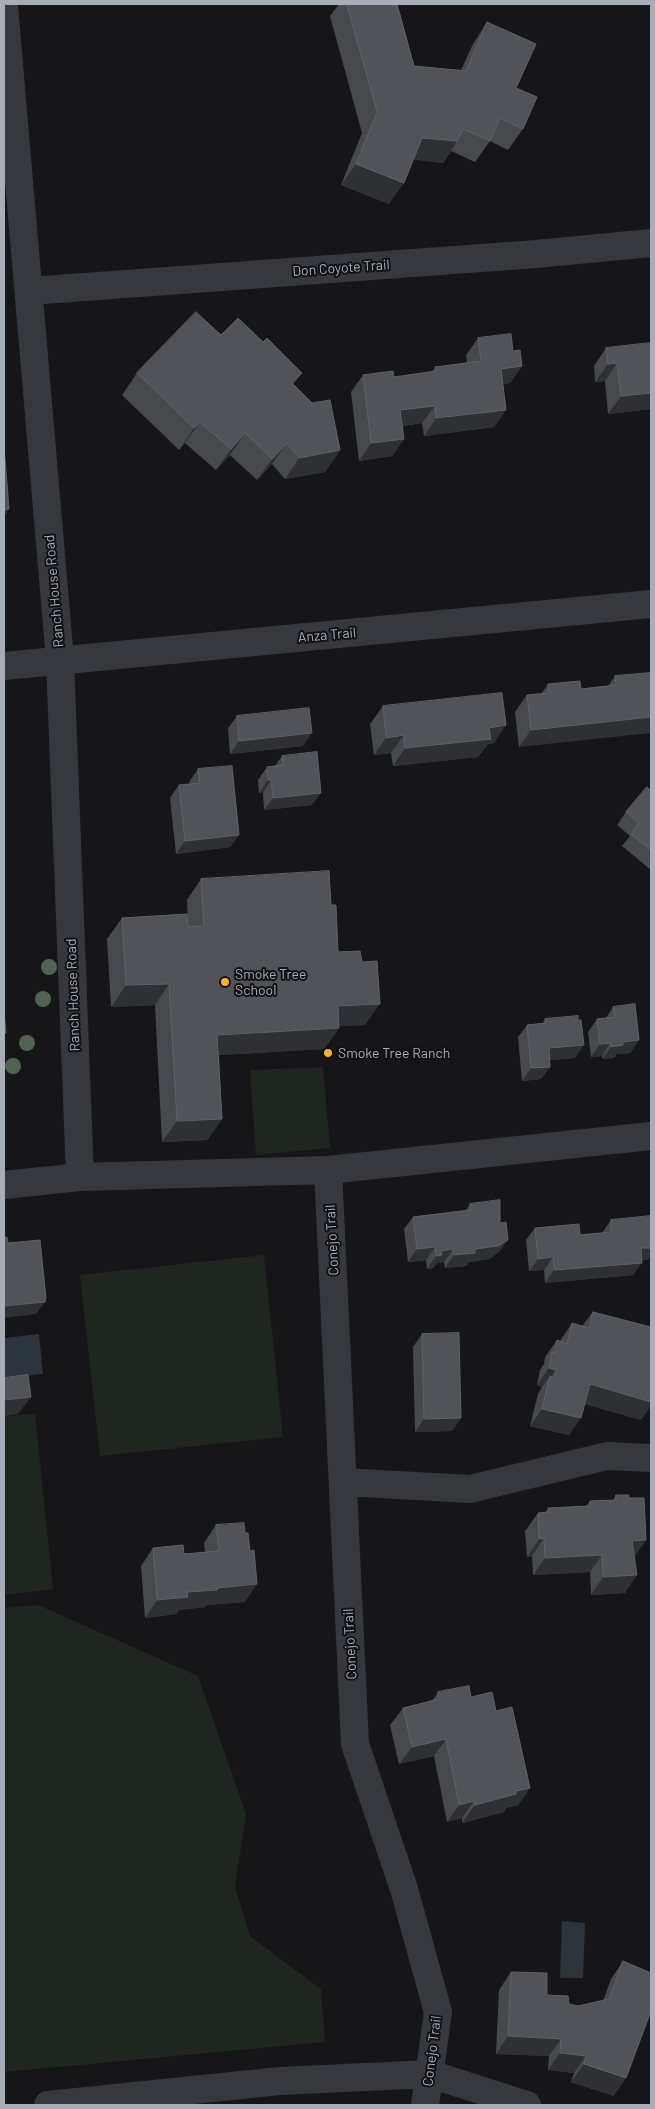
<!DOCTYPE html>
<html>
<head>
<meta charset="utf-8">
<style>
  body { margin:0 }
  #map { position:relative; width:655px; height:2109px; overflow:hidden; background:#161618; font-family:Barlow,sans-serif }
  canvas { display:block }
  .frame { position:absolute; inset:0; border:5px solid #a8adb8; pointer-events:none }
</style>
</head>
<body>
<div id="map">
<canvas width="655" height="2109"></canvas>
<div class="frame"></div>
</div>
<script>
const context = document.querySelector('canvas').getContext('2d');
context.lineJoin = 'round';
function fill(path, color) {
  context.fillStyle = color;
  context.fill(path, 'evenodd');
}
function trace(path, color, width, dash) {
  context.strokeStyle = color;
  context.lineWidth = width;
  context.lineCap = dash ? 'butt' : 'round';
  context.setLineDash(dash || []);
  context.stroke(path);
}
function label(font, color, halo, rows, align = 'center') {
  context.font = font + ' Barlow,sans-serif';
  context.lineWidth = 4;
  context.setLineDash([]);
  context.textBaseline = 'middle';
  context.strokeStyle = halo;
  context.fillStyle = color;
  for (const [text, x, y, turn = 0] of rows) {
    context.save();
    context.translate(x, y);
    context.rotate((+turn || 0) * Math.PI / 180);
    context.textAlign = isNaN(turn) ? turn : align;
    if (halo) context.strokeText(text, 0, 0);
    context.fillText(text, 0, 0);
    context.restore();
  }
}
const green = new Path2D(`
  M323,1067L330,1148L256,1155L250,1070Z
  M264,1255L283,1437L100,1456L80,1275Z
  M35,1414L53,1589L4,1595V1416Z
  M38,1605L198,1676L246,1814L235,1887L250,1936L321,1989L325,2042L4,2072V1608Z`);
const water = new Path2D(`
  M39,1334L43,1374L4,1378V1338Z
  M562,1921L585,1923L583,1978H560Z`);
const minor = new Path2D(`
  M4,6L60,660L80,1177
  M30,291L536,254L651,243
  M4,666L651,604
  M328,1170L355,1744L404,1889L438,2012L425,2105
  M4,1185L80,1177L328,1170L651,1136
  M343,1482L470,1489L607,1456L651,1458
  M48,2105L280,2081L430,2074L527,2105`);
const trees = [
  [49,967],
  [43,999],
  [27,1043],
  [13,1066]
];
const wall = new Path2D(`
  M339,4H397L414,66L461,70L473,44L487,22L516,88L523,129L508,150L490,141L475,162L451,151L443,163L413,159L389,204L341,185L362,133L330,16Z
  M221,335L293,385L340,450L325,472L285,479L272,464L257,480L230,455L216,470L185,443L179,450L122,395L137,373Z
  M478,338L513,351L522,366L510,383L503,384L506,410L494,427L424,436L422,423L402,426L404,439L392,456L359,461L351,392L363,375L394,377L432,372L435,367L467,363L466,355Z
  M606,348L651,409L608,414L605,381L595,382L594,366Z
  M651,673L519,747L515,712L527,695L541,694L548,684L581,689L608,686L615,676Z
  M383,706L494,743L488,744L478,757L393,766L391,753L374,755L370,724Z
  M237,716L303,746L230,754L228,728Z
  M282,756L312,805L264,810L263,793H259L258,780L267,767L275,766Z
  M198,769L239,835L230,847L176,854L170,798L179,785L190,784L189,782Z
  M651,791V870L622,846L630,836L617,825L626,812Z
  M201,879L331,905L338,952L365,1025L339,1026V1028L324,1049L219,1055L222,1119L207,1140L162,1142L155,1005L111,1007L107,939L122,918L188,927L187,900Z
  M613,1007L639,1040L630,1053L617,1054L614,1058L602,1059V1056L591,1057L588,1032L597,1019L606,1018Z
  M545,1019L575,1058L550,1060V1067L541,1079L522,1081L518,1037L527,1025L543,1023Z
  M470,1204L499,1252L489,1259L469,1262L466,1266L445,1268L444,1262L437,1263L433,1268L427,1269L426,1260L408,1262L404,1229L413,1217L466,1210Z
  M611,1220L648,1260H642L633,1275L545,1283L544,1270L529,1271L526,1240L535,1228L580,1235L602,1233Z
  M593,1312L641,1420L585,1404L569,1435L530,1426L538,1394L542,1387L537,1385L540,1370L544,1364L545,1357L557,1340L560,1341L572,1323L582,1326Z
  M422,1334L461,1418L452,1431L415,1432L413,1347Z
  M616,1495L629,1498L646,1540L634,1557L625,1593L591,1595L590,1572L533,1575L532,1556L527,1557L525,1531L538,1513H545L548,1508L586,1506L590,1501L613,1500Z
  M216,1525L245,1602L207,1605L205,1607L179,1610L176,1614L145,1618L141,1566L153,1548L184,1554L205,1552L204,1543Z
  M438,1692L471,1697L496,1711L530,1788L518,1805L506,1808L504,1812L462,1823V1818L447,1822L434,1756L399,1764L390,1725L403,1708L432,1701Z
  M623,1961L614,2096L571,2082L574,2073L548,2070L549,2056L496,2054L499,1990L511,1972L547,1995L569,2004L578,2006L603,2001L611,1979Z`);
const shadedWall = new Path2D(`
  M422,138L457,141L443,163L407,159Z
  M356,164L404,183L389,204L341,185Z
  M617,363L605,381L595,382L608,364Z
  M522,366L510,383L489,386L501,369Z
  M302,373L287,394L292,383Z
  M651,393V409L608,414L621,396Z
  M435,406L422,423L388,428L400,410Z
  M506,410L494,427L424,436L436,418Z
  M200,422L185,443L179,450L194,428Z
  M245,433L230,455L216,470L231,449Z
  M404,439L392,456L359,461L371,443Z
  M287,443L272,464L257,480L272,459Z
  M340,450L325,472L285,479L299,458Z
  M9,509L4,517V510Z
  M651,717V733L519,747L531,730Z
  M506,725L494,743L488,744L478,757L393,766L405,748L489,728Z
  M312,733L303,746L230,754L239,741Z
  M404,735L391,753L374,755L386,738Z
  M268,780H271L263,793H259Z
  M321,793L312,805L264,810L273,798Z
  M239,835L230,847L176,854L185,841Z
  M169,984L155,1005L111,1007L126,985Z
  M380,1004L365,1025L323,1027L338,1006Z
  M339,1028L324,1049L203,1056L217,1035Z
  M639,1040L630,1053L617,1054L614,1058L602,1059L611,1047L623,1042Z
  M610,1043L602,1056L591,1057L600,1044Z
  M584,1045L575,1058L540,1061L549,1048Z
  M550,1067L541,1079L522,1081L531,1068Z
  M222,1119L207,1140L162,1142L177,1121Z
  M508,1240L499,1252L489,1259L469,1262L466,1266L445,1268L454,1255Z
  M435,1247L426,1260L408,1262L417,1249Z
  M641,1248H651V1255L648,1260L632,1261Z
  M453,1249L444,1262L437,1263L433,1268L427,1269L436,1256L441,1251Z
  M553,1257L544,1270L529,1271L538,1259Z
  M642,1263L633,1275L545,1283L554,1270Z
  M45,1302L36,1314L4,1318V1306Z
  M549,1368L556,1370L549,1380L550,1376L542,1387L537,1385Z
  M590,1384L651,1396V1406L641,1420L577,1402Z
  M31,1397L18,1414L4,1416V1400Z
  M542,1409L581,1418L569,1435L530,1426Z
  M461,1418L452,1431L415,1432L424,1419Z
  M544,1538L532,1556L527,1557L539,1539Z
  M646,1540L634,1558L632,1541Z
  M602,1555L590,1572L533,1575L545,1558Z
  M637,1575L625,1593L591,1595L603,1577Z
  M257,1584L245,1602L207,1605L205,1607L179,1610L176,1614L145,1618L157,1600L187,1592L217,1588Z
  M446,1739L434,1756L399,1764L412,1747Z
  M530,1788L518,1805L506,1808L504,1812L462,1823L475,1805L516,1791Z
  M474,1801L462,1818L447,1822L459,1805Z
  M508,2036L561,2039L549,2056L496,2054Z
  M560,2053L586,2056L574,2073L548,2070Z
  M584,2064L626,2078L614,2096L571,2082Z`);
const building = new Path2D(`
  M347,4H397L414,66L466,71L487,22L536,44L516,88L537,97L523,129L500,118L490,141L463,129L457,141L422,138L404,183L356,164L377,112Z
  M196,312L221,335L238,318L263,342L267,338L302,373L292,383L312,403L330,400L340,450L299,458L287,443L272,459L245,433L231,449L200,422L194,428L137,373Z
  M511,334L513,351L520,350L522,366L501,369L506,410L436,418L435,406L400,410L404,439L371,443L363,375L393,371L394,377L436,371L435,367L481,361L478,338Z
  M651,343V393L621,396L617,363L608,364L606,348Z
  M4,446L9,509L4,510Z
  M651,673V717L531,730L527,695L549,693L548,684L580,681L581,689L616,685L615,676Z
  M502,693L506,725L489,728L491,739L405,748L404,735L386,738L383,706Z
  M309,708L312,733L239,741L237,716Z
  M317,752L321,793L273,798L271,780H268L267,767L283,765L282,756Z
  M232,766L239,835L185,841L179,785L200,783L198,769Z
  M647,787L651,791V850L631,834L639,823L626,812Z
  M329,871L331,905H336L338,952L360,951L362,962L377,961L380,1004L338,1006L339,1028L217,1035L222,1119L177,1121L169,984L126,985L122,918L187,914L188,927L204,926L201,879Z
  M635,1004L639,1040L623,1042V1045L611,1047L610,1043L600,1044L597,1019L615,1017L613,1007Z
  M4,1011L6,1033H4Z
  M578,1016V1020H581L584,1045L549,1048L550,1067L531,1068L527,1025L546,1023L545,1019Z
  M500,1200V1223L506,1222L508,1240L498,1246L475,1249V1253L454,1255L453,1249L441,1251L442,1255L436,1256L435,1247L417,1249L413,1217L471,1210L470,1204Z
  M651,1216V1248H641L642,1263L554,1270L553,1257L538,1259L535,1228L579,1224L580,1235L611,1232V1220Z
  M4,1237H7L8,1243L40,1240L46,1298L45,1302L4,1306Z
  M593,1312L651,1327V1402L590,1384L581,1418L542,1409L550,1376L554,1378L556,1370L549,1368L552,1352L555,1353L557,1340L567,1344L572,1323L589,1328Z
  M459,1333L461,1418L424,1419L422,1334Z
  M28,1375L31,1397L4,1400V1378Z
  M616,1495H629V1498H644L646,1540L632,1541L637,1575L603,1577L602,1555L545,1558L544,1538L539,1539L538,1513L549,1512L548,1508L590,1506V1501L616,1500Z
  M244,1523L245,1533H248L250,1551L254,1550L257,1584L217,1588V1590L187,1592L188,1597L157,1600L153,1548L183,1545L184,1554L219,1551L216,1525Z
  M469,1686L471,1697L492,1692L496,1711L512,1707L530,1788L516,1791V1794L475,1805L474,1801L459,1805L446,1739L412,1747L403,1708L439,1699L438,1692Z
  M623,1961L651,1973V2011L626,2078L584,2064L586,2056L560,2053L561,2039L508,2036L511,1972L547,1973V1995L568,1996L569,2004L578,2006L609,1999Z`);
const markers = [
  [225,982,5,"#f2b134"],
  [328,1053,5,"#f2b134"]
];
const streetNames = [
  ["Don Coyote Trail",341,268,-4],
  ["Ranch House Road",54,591,-95],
  ["Anza Trail",327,635,-5],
  ["Ranch House Road",73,995,-92],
  ["Conejo Trail",332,1240,-93],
  ["Conejo Trail",350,1644,-93],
  ["Conejo Trail",432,2051,-83]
];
const poiNames = [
  ["Smoke Tree",235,974],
  ["School",235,990],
  ["Smoke Tree Ranch",338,1053]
];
fill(green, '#1e261f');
fill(water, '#2c353c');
trace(minor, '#37383d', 28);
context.fillStyle = '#506452';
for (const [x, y] of trees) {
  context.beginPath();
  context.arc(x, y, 8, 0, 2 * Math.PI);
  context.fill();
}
fill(wall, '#47494d');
fill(shadedWall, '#2f3033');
fill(building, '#525359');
trace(building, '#5f6168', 1);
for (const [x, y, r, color] of markers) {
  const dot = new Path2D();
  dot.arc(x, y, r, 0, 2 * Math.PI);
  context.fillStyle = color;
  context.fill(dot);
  trace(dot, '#111113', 2);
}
label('14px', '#a8adb8', '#111113', streetNames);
label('14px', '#a8adb8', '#111113', poiNames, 'left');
</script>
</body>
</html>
